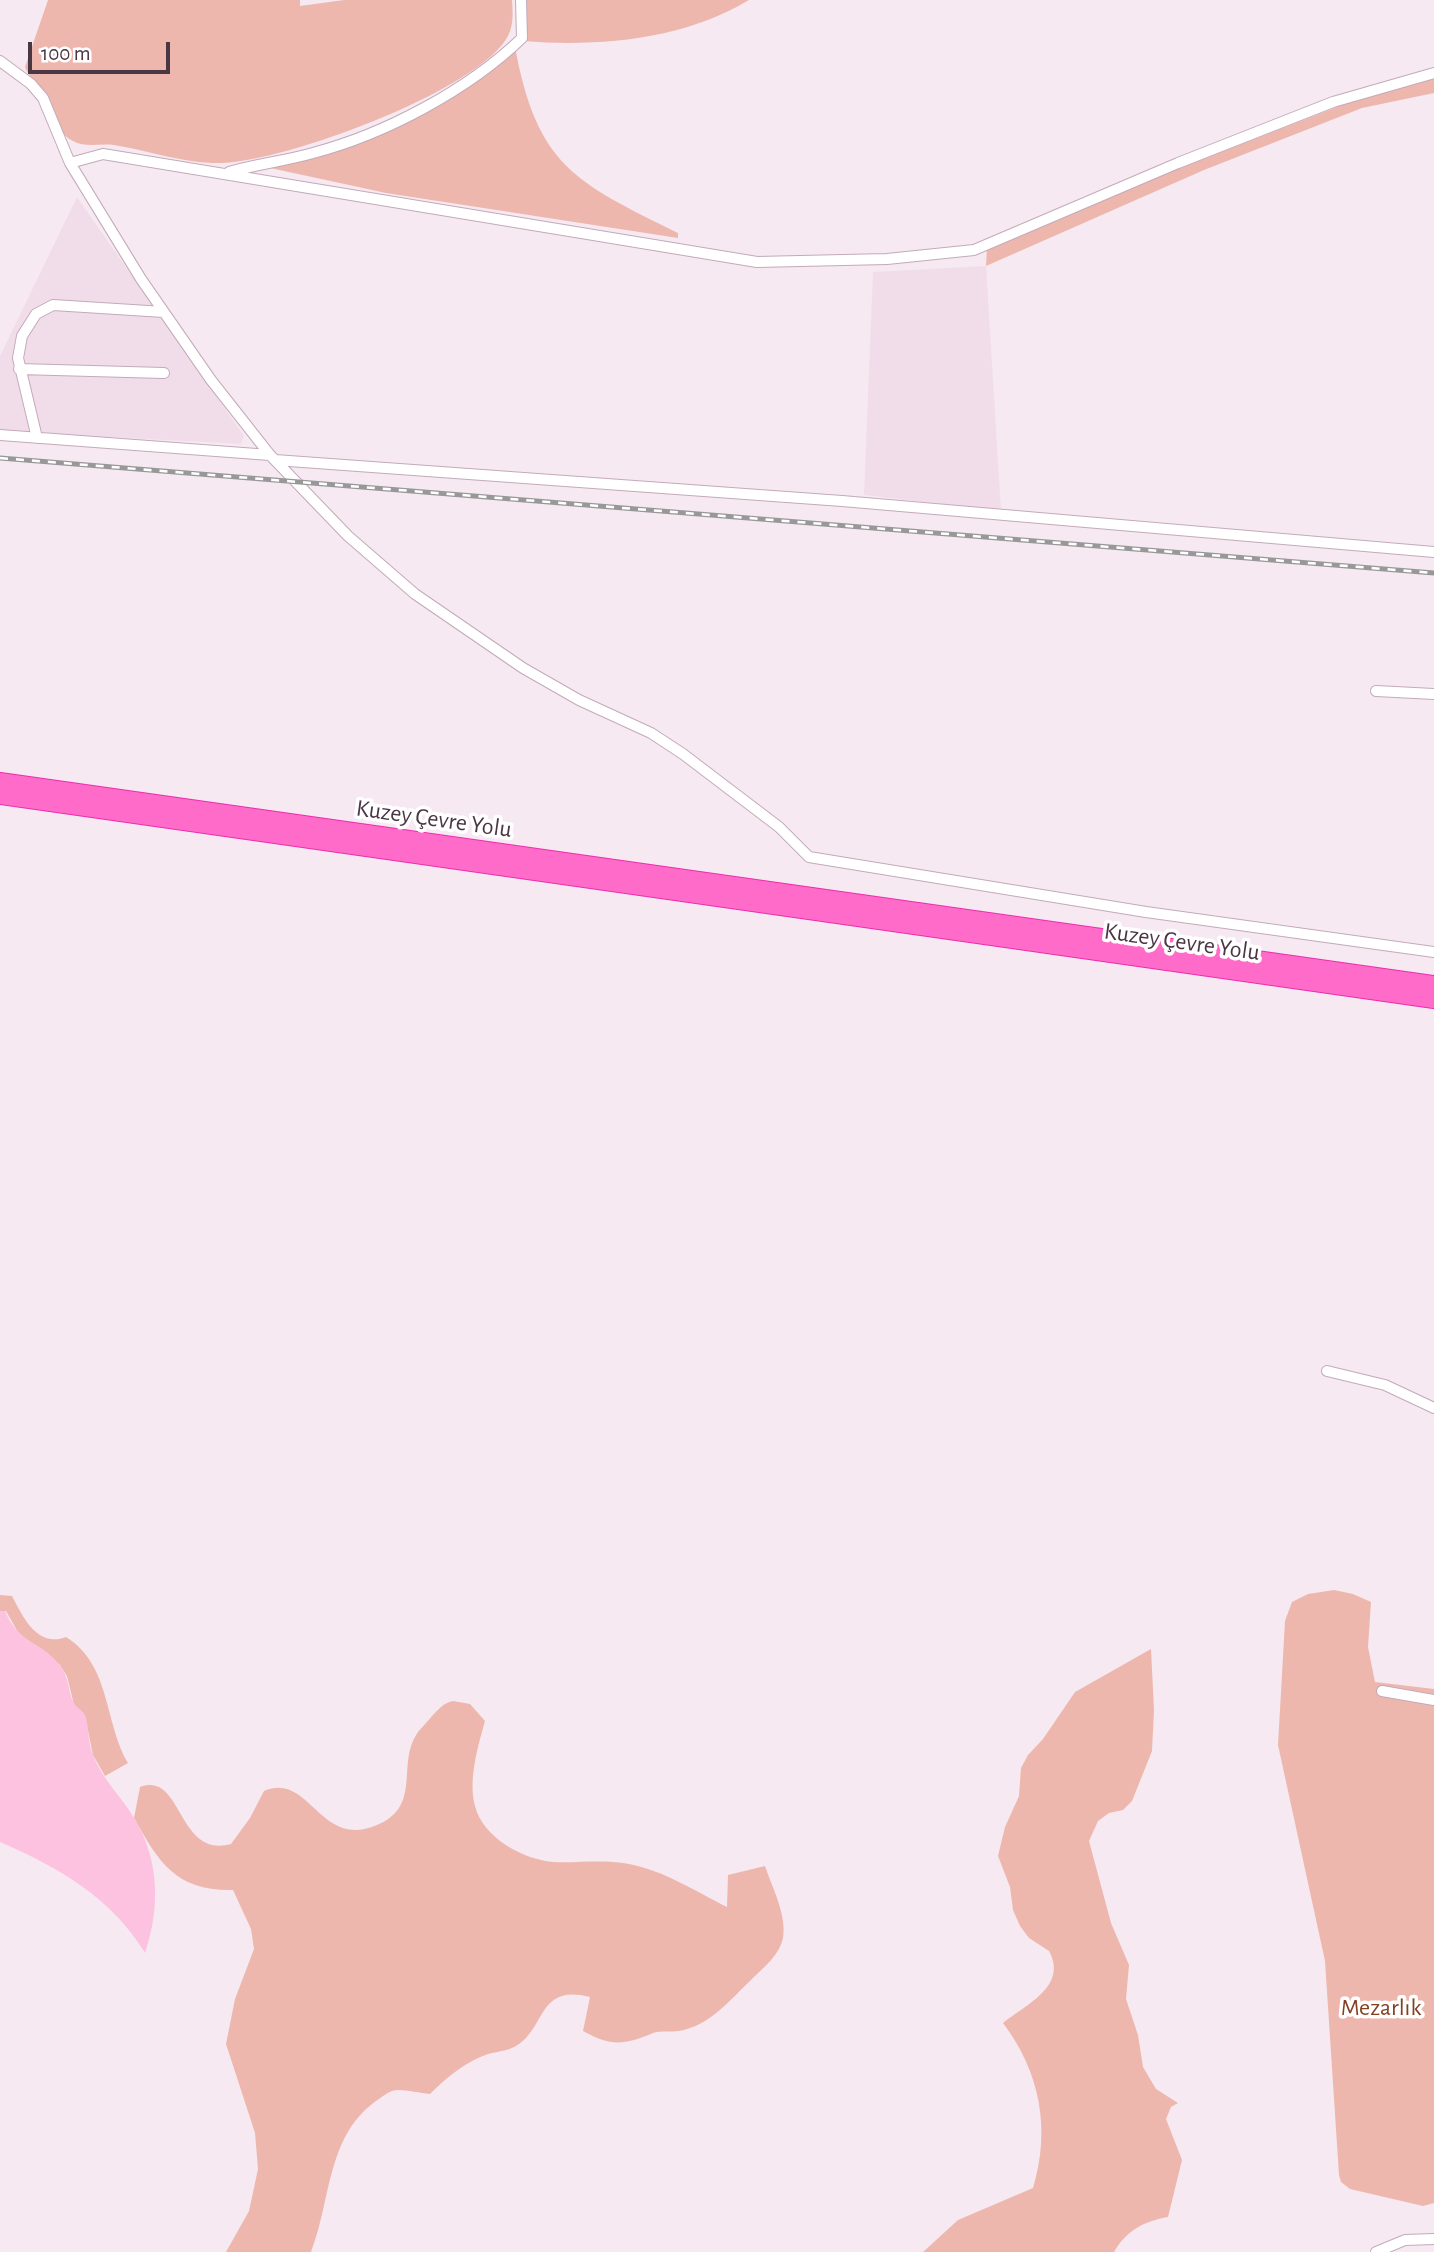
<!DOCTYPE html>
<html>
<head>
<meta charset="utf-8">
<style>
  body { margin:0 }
  #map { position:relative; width:1434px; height:2252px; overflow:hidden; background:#f6e9f1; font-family:"Alegreya Sans",sans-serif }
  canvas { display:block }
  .scale { position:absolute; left:28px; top:42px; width:142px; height:32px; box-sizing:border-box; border:4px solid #4b3644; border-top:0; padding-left:9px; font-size:21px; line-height:24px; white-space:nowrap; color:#4b3644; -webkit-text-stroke:5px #fff; paint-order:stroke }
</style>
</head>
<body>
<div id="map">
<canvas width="1434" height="2252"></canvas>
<div class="scale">100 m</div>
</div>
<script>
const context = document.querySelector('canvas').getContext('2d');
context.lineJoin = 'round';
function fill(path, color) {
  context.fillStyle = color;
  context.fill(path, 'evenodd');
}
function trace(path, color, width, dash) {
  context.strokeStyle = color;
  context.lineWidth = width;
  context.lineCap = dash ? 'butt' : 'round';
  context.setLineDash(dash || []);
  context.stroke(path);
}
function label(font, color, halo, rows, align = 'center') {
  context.font = font + ' "Alegreya Sans",sans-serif';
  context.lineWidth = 7;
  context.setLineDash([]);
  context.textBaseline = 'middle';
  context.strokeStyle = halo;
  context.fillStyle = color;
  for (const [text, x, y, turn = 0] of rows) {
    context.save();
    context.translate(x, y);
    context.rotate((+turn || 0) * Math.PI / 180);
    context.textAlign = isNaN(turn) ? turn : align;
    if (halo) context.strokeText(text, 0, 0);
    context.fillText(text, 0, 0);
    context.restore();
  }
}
const residential = new Path2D(`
  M77,197L244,436L241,444L51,434L0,429V356Z
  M986,266L1001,511L864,495L873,272Z`);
const green = new Path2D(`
  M48,0H300V6L344,0H512C513,15 514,28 505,41C468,94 288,160 223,163C184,164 151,151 114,145C101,143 85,148 73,141C53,131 53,104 40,88C35,80 28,76 25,67Z
  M522,0H749C683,40 598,47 523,41Z
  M515,47C537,166 575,182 678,233V238L386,193L261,166L327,149L450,94Z
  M1434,77V93L1362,108L1204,170L986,266L987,248L1118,192L1391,86Z
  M1334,1590L1353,1594L1371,1602L1368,1647L1375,1682L1434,1689V2203L1423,2206L1350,2189L1341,2182L1339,2175L1325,1961L1278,1745L1285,1621L1292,1602L1308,1594Z
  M0,1595L12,1596C23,1617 37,1648 66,1637C111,1665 104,1722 128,1763L105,1776L93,1755L86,1721L74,1705L67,1676L59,1664L20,1636L6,1611H0Z
  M1151,1649L1154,1710L1152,1751L1132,1801L1123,1810L1109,1813L1098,1821L1089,1841L1111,1923L1129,1965L1126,1999L1138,2035L1143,2067L1156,2089L1178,2103L1171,2107L1166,2119L1182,2160L1168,2217C1144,2221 1126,2231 1114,2252H923L958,2220L1033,2188C1051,2129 1040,2072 1003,2023C1027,2004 1068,1986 1049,1951L1029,1938L1020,1926L1013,1910L1010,1887L998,1856L1005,1827L1019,1796L1021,1768L1028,1755L1043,1739L1075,1692Z
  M453,1701L470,1704L485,1721C478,1746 468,1780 475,1806C483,1838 524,1860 554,1862C580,1863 604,1859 629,1864C665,1871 695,1891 727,1907L728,1875L765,1866C772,1887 787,1915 783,1938C779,1956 764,1967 751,1980C730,2000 713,2022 684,2030C674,2033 660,2030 653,2033C624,2045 612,2047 583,2031L590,1997C539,1984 546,2025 519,2044C510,2051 499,2051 488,2054C465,2062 447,2077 430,2094C420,2093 408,2090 398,2090C391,2090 384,2095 379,2099C326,2134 332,2199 311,2252H226L249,2211L258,2169L255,2133L226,2044L235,1999L254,1949L251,1929L233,1890C176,1891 159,1863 134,1818L140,1787C183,1771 177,1859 231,1844L250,1818L264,1791C310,1771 319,1850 377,1825C421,1807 398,1767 415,1737C419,1729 427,1723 432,1716C439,1709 443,1703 453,1701Z`);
const sand = new Path2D(`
  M0,1611H5C18,1644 44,1642 61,1667C69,1678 68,1690 73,1702C76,1708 84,1710 86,1718C89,1731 88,1743 93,1755C102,1779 122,1797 134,1818C160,1860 160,1909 145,1953C112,1898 58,1867 0,1842Z`);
const minor = new Path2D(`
  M0,61L31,84L43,98L70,163L141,279L211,380L270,455L348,536L415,594L523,668L579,700L651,733L683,754L779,827L809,857L1146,912L1434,952
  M70,163L103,154L757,262L887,259L974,250L1178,163L1333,102L1434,73
  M229,172C257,164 285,161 313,153C385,134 468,90 522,38L521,0
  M19,369L164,373
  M0,435L270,455
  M37,438L18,358L22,336L36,314L53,305L164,312
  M275,460L842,501L1434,552
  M1376,691L1434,694
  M1327,1371L1385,1385L1434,1408
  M1382,1691L1434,1700
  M1376,2252L1405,2240L1434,2239`);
const highway = new Path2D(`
  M0,781L1434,984
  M0,796L1434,1000`);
const rail = new Path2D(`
  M0,458L1434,573`);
const streetNames = [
  ["Kuzey Çevre Yolu",434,819,8],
  ["Kuzey Çevre Yolu",1182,942,8]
];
const parkNames = [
  ["Mezarlık",1381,2008]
];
fill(residential, '#f1ddea');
fill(green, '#eeb7ae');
fill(sand, '#fdc2e0');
trace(minor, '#c3aaba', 12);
trace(highway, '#ed2cae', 18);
trace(minor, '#fff', 10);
trace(highway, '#ff6bc9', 16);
trace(rail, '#989898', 5);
trace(rail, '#fff', 2.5, [8]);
label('24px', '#4b3644', '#fff', streetNames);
label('24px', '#834122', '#fff', parkNames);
</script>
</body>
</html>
